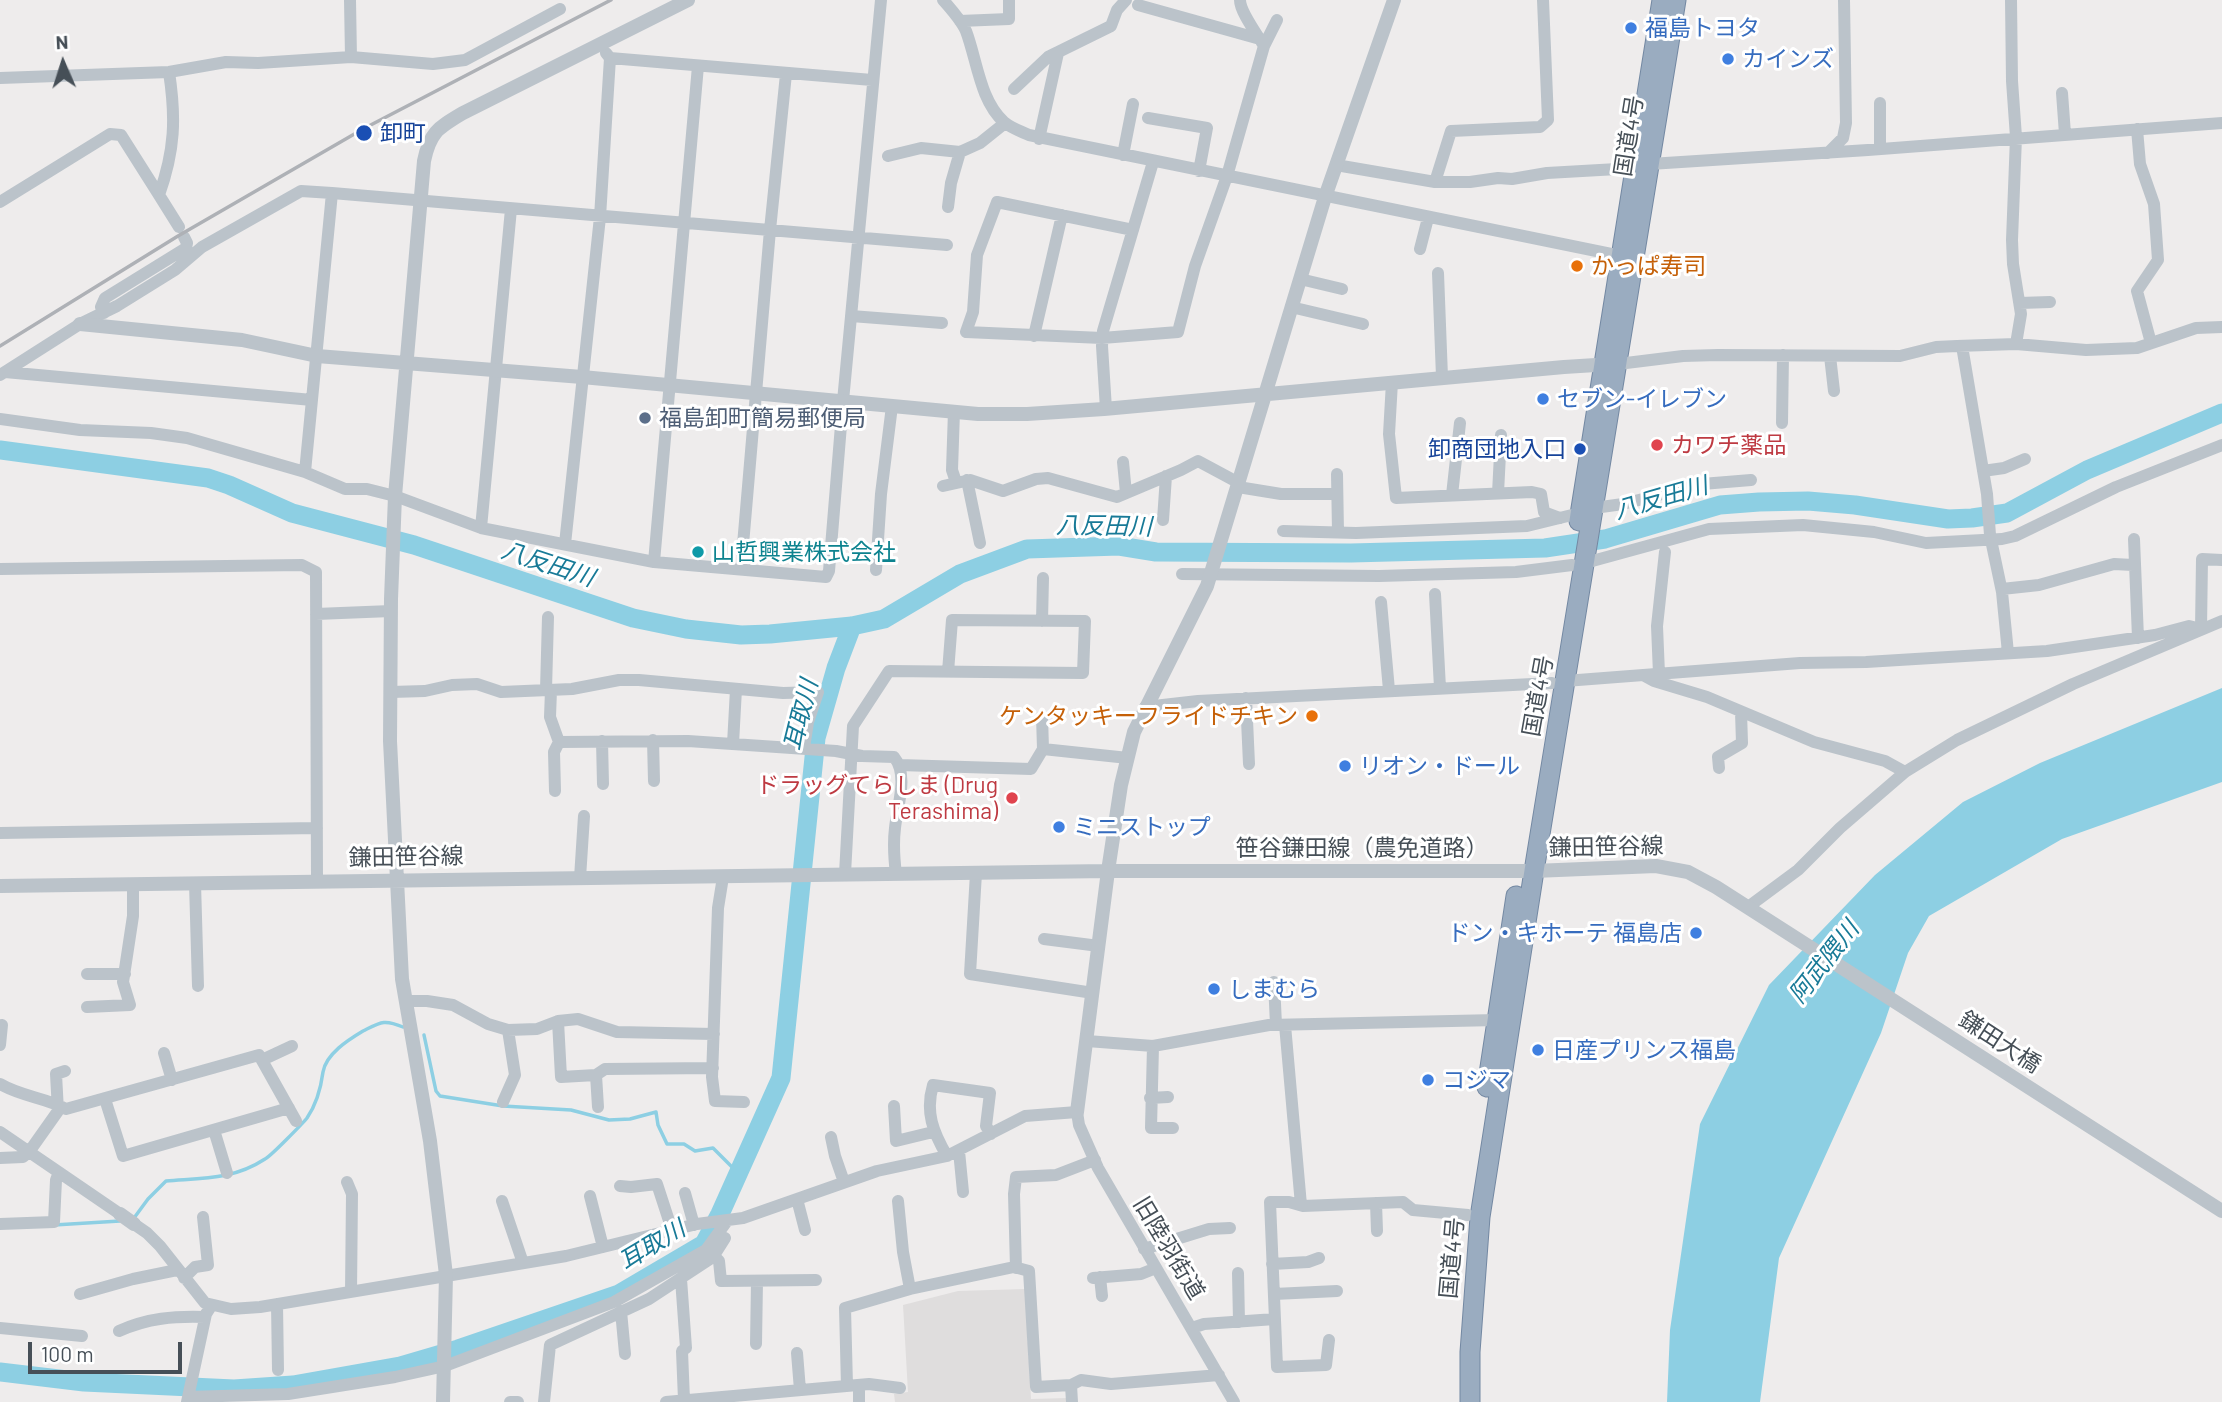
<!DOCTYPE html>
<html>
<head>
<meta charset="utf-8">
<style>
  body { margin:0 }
  #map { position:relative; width:2222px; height:1402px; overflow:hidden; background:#eeecec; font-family:Barlow,sans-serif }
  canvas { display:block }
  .north { position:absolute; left:28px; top:28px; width:70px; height:70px; -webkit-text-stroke:5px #fff; paint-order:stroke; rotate:357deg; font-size:19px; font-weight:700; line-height:28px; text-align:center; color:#464f57 }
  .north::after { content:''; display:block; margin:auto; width:24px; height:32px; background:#464f57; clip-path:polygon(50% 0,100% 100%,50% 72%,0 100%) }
  .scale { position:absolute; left:28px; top:1342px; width:154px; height:32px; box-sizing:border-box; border:4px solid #464f57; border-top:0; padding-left:9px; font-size:21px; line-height:24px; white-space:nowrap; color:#464f57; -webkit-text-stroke:5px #fff; paint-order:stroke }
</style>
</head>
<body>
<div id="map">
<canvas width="2222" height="1402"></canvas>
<div class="north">N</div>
<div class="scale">100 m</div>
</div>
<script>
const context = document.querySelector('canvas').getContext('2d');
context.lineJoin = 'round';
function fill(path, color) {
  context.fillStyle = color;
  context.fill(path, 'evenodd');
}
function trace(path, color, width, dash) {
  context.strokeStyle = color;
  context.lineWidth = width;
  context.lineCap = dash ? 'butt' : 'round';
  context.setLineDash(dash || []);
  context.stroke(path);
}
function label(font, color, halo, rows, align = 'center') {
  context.font = font + ' Barlow,"Noto Sans JP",sans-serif';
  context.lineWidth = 6;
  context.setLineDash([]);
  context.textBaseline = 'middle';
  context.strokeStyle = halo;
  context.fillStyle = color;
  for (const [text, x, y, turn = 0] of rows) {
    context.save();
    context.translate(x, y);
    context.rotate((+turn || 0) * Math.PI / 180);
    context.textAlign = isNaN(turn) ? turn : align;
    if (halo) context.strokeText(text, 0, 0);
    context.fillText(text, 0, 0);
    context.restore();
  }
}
const education = new Path2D(`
  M1025,1289L1031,1399L1068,1398V1402H895L894,1394L908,1392L903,1305L958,1291Z`);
const water = new Path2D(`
  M2222,688V782L2062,839L1929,916L1908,953L1881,1033L1779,1258L1760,1402H1667L1670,1330L1700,1124L1769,985L1875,875L1963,802L2040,763Z`);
const stream = new Path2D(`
  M424,1035L436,1091L440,1096L503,1106L571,1110L609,1120L630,1119L656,1112L658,1125L667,1144H684L695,1151L713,1148L737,1172
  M134,1218L148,1199L166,1181C202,1178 233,1180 265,1159C271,1156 303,1123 307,1118C316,1105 321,1087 323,1072C326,1054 348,1040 363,1031C381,1022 384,1019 403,1027
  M54,1225L120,1221`);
const river = new Path2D(`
  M0,450L208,478L229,485L292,513L414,545L633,618L686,629L741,635L770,634L852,626L884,619L960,574L1027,549L1119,546L1156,552L1351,553L1545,548L1605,539L1720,505L1759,502L1808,501L1855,505L1948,519L1972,518L2007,513L2087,470L2222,413
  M0,1372L84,1382L234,1389L293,1385L400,1366L458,1349L619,1294L704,1244L720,1214L781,1078L816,738L836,668L852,626`);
const minor = new Path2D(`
  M943,0C952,10 961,20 966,31C977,60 980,101 1004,122C1011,128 1020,131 1029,135L1621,256
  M2011,0L2012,81L2016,137L2012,240L2013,264L2021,314L2016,344
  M1138,5L1260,39
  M960,21L1009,19V0
  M1264,46L1277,20
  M606,53L610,58L872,80
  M351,57L433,64L465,60L560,9
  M0,78L169,72L226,62L258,63L351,57L350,0
  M1014,89L1048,57L1111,26L1117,10L1126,0
  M2062,93L2065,134
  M1148,118L1207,128L1199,171
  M2137,129L2140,164L2154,204L2158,260L2137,291L2151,343
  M1039,139L1058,53
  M1880,149V103
  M1828,153L1843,138L1846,123L1844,0
  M1123,155L1133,104
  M888,156L921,148L960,152
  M1650,164L1868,150L2222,123
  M1336,165L1435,182H1470L1498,178L1512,179L1547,173L1635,168
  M1435,182L1451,131L1540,127L1548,120L1543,0
  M159,195L179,227
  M0,202L110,134L121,135L159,195C175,150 176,118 169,72
  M948,207L951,183L960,152L980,143L1005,123
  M1133,230L997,202L977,255L973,312L966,332L1102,338L1178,332L1195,266L1227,176L1264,46C1257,34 1240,12 1240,0
  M1420,249L1428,218
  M1438,273L1442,377
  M1300,279L1342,289
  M2020,303L2050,302
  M1291,307L1363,324
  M104,313L101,307L105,298L186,248L187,243L184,237
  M851,316L942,323
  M1034,336L1062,215
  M1962,346L1987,494L1990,535L2002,592L2008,653
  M1830,356L1834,391
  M1618,364L1683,356L1718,355L1900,356L1936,347L1957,346L2016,344L2086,350L2137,348L2196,328L2222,327
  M5,372L312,400
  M0,375L80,324L117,306L175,270L202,247L301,191L332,193
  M1392,382L1389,434L1396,498L1532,492L1541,494L1544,512L1560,518
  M1106,409L1102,346L1103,331L1153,162
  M954,411L952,470L956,482
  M0,419L80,430L151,433L187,438L305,472L345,489H367L395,496L481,528L654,562L826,577L829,571L843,401L881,0
  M1782,423L1783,355
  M1123,462L1126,493
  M1983,471L2004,468L2025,459
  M305,472L332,193L947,245
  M1337,474L1338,532
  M967,480L980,543
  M943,486L970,480L1003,491L1036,479L1048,478L1117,497L1181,470L1198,461L1239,483
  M1238,487L1281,494H1337
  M1498,493L1501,435
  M1452,495L1460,423
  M1594,508L1623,504L1702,484L1751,480
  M1163,520L1166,476
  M481,528L511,209
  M1283,531L1356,533L1527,526L1580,513
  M2134,539L2138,638
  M565,544L600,217L610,58
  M654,562L698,66
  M1585,563L1709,529L1803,525L1874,532L1926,543L2002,539L2015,536L2116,487L2222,445
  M741,568L770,230L786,74
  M0,569L302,565L316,572L317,881
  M876,570L881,494L892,406
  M1182,574L1379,576L1516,572L1572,565
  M2002,589L2039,585L2114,564L2133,565
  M1435,594L1440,688
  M1381,602L1389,690
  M316,614L391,611
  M1042,621L1043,578
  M1659,674L1657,626L1665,552
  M1643,675L1654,681L1707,697L1814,742L1885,761L1905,772
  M1565,681L1800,663L1866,662L2047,651L2155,635L2189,626L2201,629L2202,559L2222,560
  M546,690L548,617
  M551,690L550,717L559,742L688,741L836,751L862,756L894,757C909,775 897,807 895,828C893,844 894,858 896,874
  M391,692L425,691L452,685L477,684L501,692L572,689L619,680H639L783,693L818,692L808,722L804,748
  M1246,698L1249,764
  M1145,707L1198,701L1552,683
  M1042,716L1043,749
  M653,740L654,781
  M602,741L603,784
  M733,744L736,689
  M899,765L1031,769L1043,749L1128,758
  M1719,768L1718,757L1742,743L1741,712
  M555,791L554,752L559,742
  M0,833L317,828
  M976,873L970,974L1093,993
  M845,874L853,726L889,671L1083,673L1085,621L952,620L948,672
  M723,877L718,908L712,1077L715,1101L744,1102
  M580,878L584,816
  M195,883L198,986
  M1748,907L1798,870L1840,828L1905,772L1957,740L2073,684L2222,621
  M1044,939L1099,946
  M87,974H125
  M1274,982L1276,1025
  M407,1001H427L453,1005L488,1024L508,1030L537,1029L558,1021L578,1019L617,1032L714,1034
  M87,1007L130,1005L123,982L133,916V884
  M558,1021L561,1077L596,1075L605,1069L713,1068
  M1285,1025L1301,1205
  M1087,1041L1153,1046L1269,1025L1497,1020
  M0,1045L2,1025
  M1153,1046L1151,1128H1173
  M164,1053L172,1080
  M262,1060L292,1046
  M596,1075L598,1107
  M0,1084C22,1097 44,1097 66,1109L259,1055L296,1121
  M1150,1098L1168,1097
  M105,1099L123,1156L289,1108
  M503,1102L515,1075L508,1030
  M894,1106L896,1141L933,1132
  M214,1130L227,1173
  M0,1132L120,1214
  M831,1137L835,1156L844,1182
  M959,1151L963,1192
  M947,1156C933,1132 925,1112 933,1085L990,1093L986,1126L991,1134
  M0,1158L23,1157L29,1152L58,1111L56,1074L65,1071
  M347,1182L352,1194L351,1292
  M620,1186L631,1187L657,1184L672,1230
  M685,1193L694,1225
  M590,1196L603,1247
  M797,1199L805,1230
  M502,1201L523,1263
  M898,1201L903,1252L910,1289
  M1376,1203L1377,1231
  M0,1224L54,1222L56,1180L59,1172
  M134,1224L147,1233L160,1246L205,1303L231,1309L260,1307L566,1256L697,1224L743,1218L877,1171L947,1156L1025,1116L1077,1112L1079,1125L1098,1168L1234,1402
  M1144,1249L1209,1229L1230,1228
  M714,1256L719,1261L721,1281L816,1280
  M1272,1264L1308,1262L1319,1258
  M1016,1268L1014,1194L1016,1177L1056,1175L1095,1160
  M1238,1273L1239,1322
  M1100,1277L1102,1296
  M184,1278L195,1267L208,1265L203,1217
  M1093,1278L1141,1274L1156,1268
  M681,1279L686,1348L682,1351L684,1400
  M80,1294L133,1279L177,1270
  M1274,1294L1337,1291
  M277,1304L278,1370
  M621,1311L625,1354
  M0,1328L82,1336
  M1192,1328L1204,1324L1275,1319
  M119,1331C148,1318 174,1316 205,1317
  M1329,1340L1326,1365L1277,1367L1270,1202H1289L1303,1206L1403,1202L1413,1210L1468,1215
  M756,1344L757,1281
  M797,1353L800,1390
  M859,1385V1402
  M1071,1385L1081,1380L1111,1384L1219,1375
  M847,1386L845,1308L910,1289L1014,1267L1029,1271L1036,1387L1071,1385L1072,1402
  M188,1397L288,1394L395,1377L445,1366L614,1302L706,1250L727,1221
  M187,1402L206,1314L211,1306
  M510,1402H518
  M544,1402L550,1345L649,1299L713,1257L725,1238
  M666,1402L869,1384L900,1388`);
const tertiary = new Path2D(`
  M80,324L242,340L317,356L582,377L978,414H1027L1104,409L1564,367L1612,364
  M0,886L1108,871H1534L1656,866L1688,872L1716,887L2222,1211
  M1077,1112L1108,871L1121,785L1134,732L1207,586L1325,197L1394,0
  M120,1214L134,1224
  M443,1402L446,1275L430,1141L402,979L390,741L391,599L395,496L424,161C430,132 438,128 463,113L688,0`);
const trunk = new Path2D(`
  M1579,521L1662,0
  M1487,1087L1516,896
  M1470,1402V1352L1480,1217L1534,871L1676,0`);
const rail = new Path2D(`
  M0,346L178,236L363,129L611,0`);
const markers = [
  [1631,28,7,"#3f7fe0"],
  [1728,59,7,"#3f7fe0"],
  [364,133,9,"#1a4fb4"],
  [1577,266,7,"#e8710a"],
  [1543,399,7,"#3f7fe0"],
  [645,418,7,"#5c6f8a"],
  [1657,445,7,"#e0444e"],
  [1580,449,7,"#1a4fb4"],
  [698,552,7,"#0f9aa8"],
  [1312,716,7,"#e8710a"],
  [1345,766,7,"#3f7fe0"],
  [1012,798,7,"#e0444e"],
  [1059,827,7,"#3f7fe0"],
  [1696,933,7,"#3f7fe0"],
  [1214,989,7,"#3f7fe0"],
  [1538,1050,7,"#3f7fe0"],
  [1428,1080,7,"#3f7fe0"]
];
const shopNames = [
  ["福島トヨタ",1645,28],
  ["カインズ",1742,59],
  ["セブン-イレブン",1557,399],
  ["リオン・ドール",1359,766],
  ["ミニストップ",1073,827],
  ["ドン・キホーテ 福島店",1682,933,"right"],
  ["しまむら",1228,989],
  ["日産プリンス福島",1552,1050],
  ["コジマ",1442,1080]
];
const transitNames = [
  ["卸町",380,133],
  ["卸商団地入口",1566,449,"right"]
];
const streetNames = [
  ["国道4号",1629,136,-81],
  ["国道4号",1538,696,-80],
  ["鎌田笹谷線",1606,847,-1],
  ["笹谷鎌田線（農免道路）",1362,848],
  ["鎌田笹谷線",406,857,-1],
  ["鎌田大橋",2000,1042,33],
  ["旧陸羽街道",1169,1248,59],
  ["国道4号",1452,1258,-85]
];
const foodNames = [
  ["かっぱ寿司",1591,266],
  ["ケンタッキーフライドチキン",1298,716,"right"]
];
const serviceNames = [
  ["福島卸町簡易郵便局",659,418]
];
const healthNames = [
  ["カワチ薬品",1671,445],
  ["ドラッグてらしま (Drug",998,785,"right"],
  ["Terashima)",998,811,"right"]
];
const cultureNames = [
  ["山哲興業株式会社",712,552]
];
const waterNames = [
  ["八反田川",1661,498,-16],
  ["八反田川",1104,526,1],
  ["八反田川",548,564,18],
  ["耳取川",801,715,-76],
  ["阿武隈川",1824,962,-52],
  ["耳取川",652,1245,-31]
];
fill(education, '#dfdddd');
fill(water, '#8dcfe3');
trace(stream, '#8dcfe3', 3.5);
trace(river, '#8dcfe3', 19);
trace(trunk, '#7388a2', 21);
trace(minor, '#bbc3ca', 12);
trace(tertiary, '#bbc3ca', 14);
trace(trunk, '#9aacc0', 19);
trace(rail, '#aeb1b6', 3.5);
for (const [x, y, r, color] of markers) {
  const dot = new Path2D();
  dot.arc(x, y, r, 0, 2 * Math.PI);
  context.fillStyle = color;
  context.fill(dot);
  trace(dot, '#fff', 2.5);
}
label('23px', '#366cbe', '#fff', shopNames, 'left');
label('23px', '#164399', '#fff', transitNames, 'left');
label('23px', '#464f57', '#fff', streetNames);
label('23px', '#c56008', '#fff', foodNames, 'left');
label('23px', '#4e5e75', '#fff', serviceNames, 'left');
label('23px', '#be3a42', '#fff', healthNames, 'left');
label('23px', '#0d838f', '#fff', cultureNames, 'left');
label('italic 24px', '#187a97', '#fff', waterNames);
</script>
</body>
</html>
